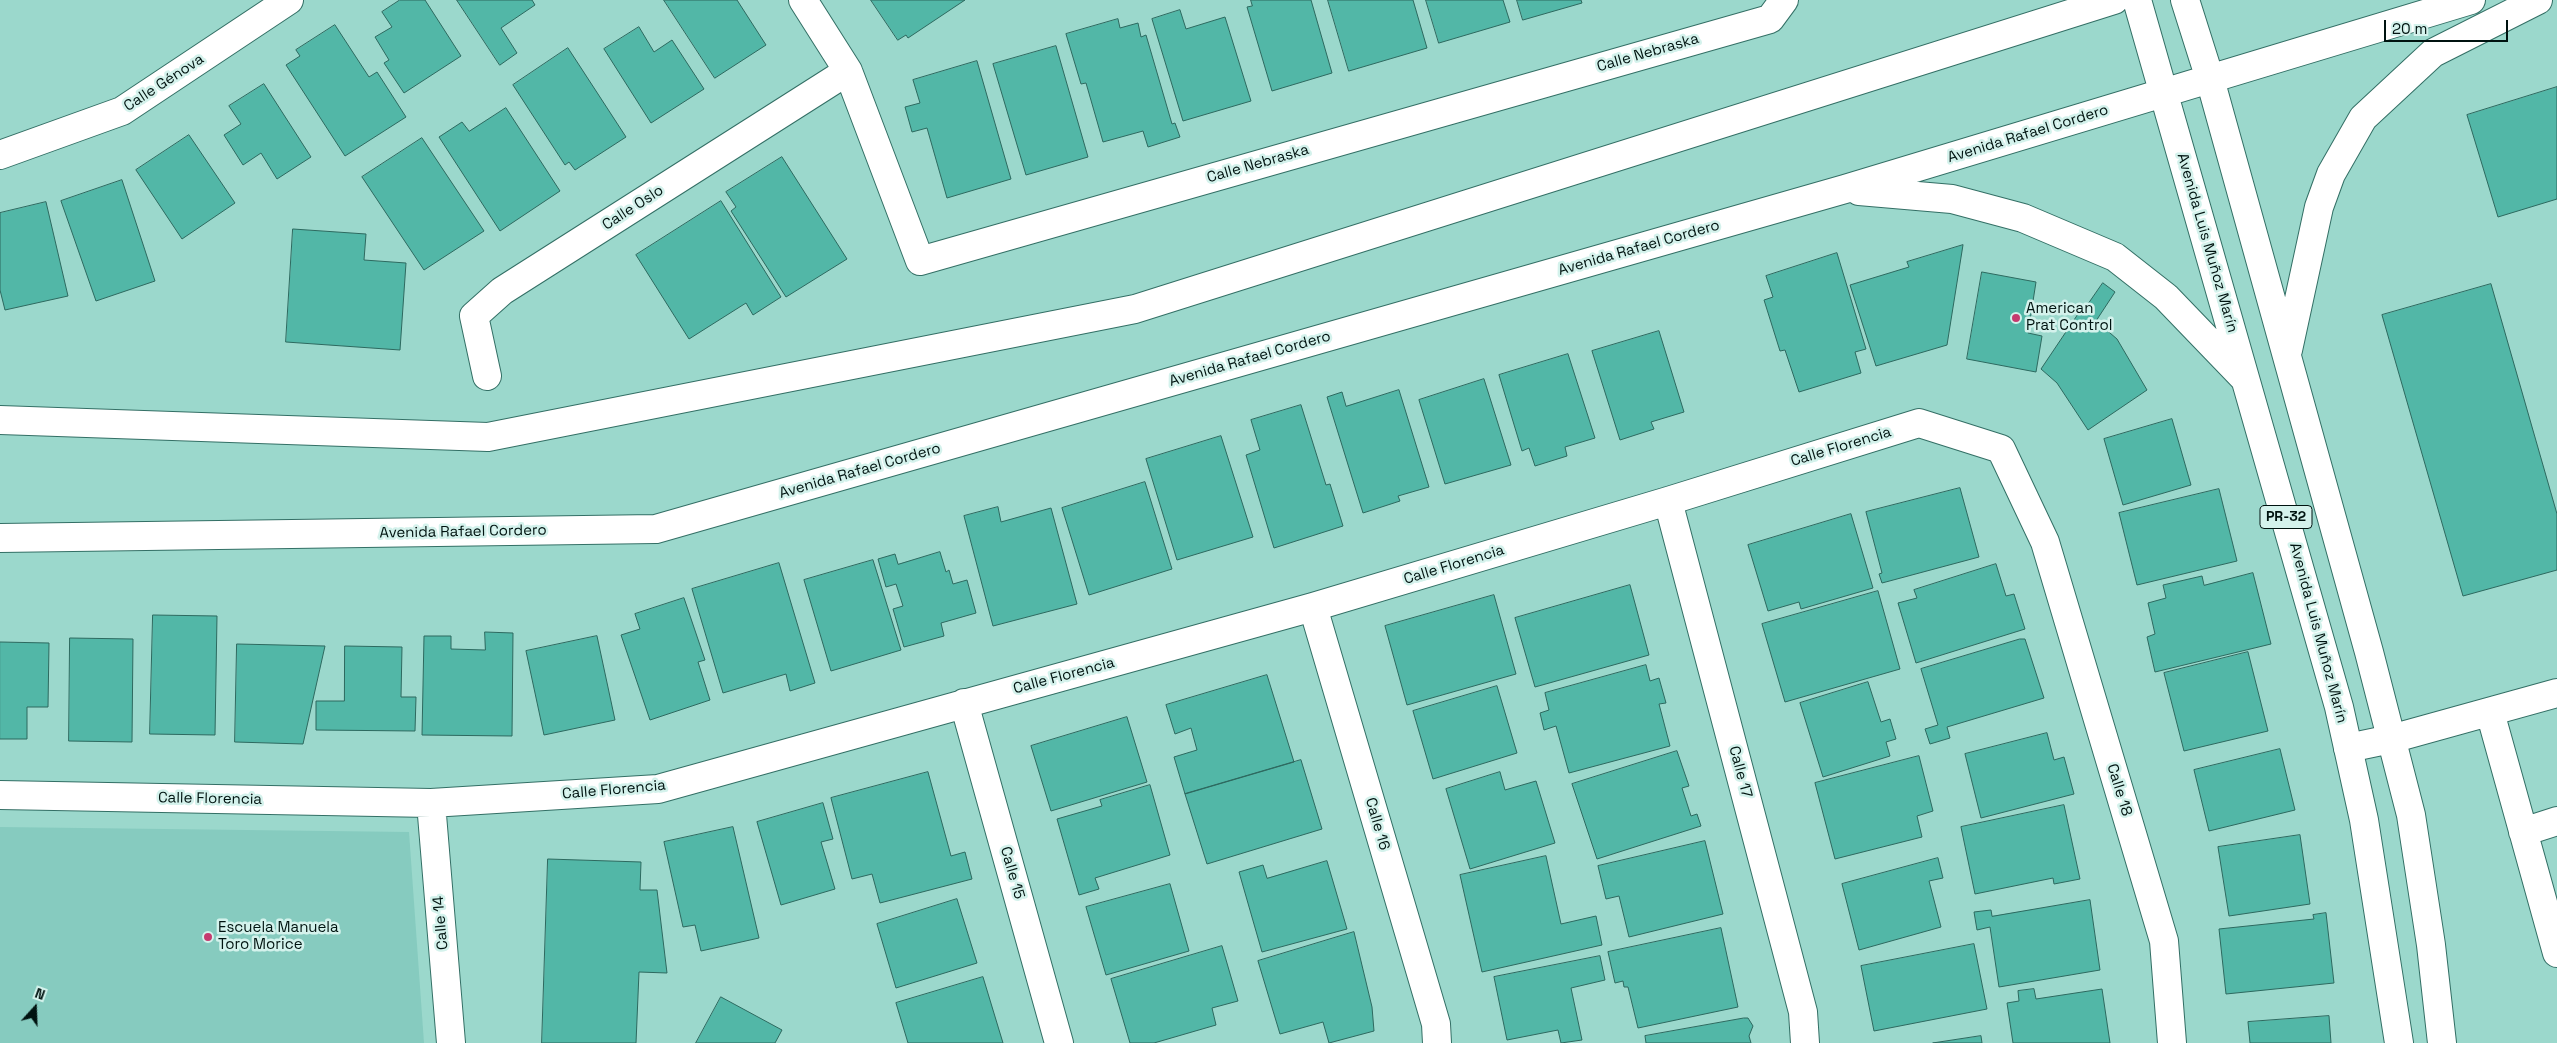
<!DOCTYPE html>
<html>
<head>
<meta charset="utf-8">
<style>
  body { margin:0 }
  #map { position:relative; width:2557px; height:1043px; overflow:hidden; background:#9bd8cc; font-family:"Space Grotesk",sans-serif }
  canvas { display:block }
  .north { position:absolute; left:10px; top:983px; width:50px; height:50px; -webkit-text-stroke:4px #d4f2ec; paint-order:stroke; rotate:20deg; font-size:14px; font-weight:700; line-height:20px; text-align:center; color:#001310 }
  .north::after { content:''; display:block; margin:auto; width:18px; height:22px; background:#001310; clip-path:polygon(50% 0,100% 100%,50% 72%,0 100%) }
  .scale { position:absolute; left:2384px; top:20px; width:124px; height:22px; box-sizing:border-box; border:2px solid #001310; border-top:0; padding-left:6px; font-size:15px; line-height:18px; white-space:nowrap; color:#001310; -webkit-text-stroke:4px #d4f2ec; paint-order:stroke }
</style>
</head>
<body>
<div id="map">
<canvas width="2557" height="1043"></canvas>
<div class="north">N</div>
<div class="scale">20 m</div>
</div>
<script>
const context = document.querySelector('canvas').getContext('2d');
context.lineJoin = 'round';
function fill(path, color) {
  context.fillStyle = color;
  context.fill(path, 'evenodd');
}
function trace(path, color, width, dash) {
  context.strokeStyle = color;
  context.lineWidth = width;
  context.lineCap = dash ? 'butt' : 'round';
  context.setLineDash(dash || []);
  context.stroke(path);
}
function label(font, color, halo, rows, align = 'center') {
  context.font = font + ' "Space Grotesk",sans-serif';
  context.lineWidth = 5;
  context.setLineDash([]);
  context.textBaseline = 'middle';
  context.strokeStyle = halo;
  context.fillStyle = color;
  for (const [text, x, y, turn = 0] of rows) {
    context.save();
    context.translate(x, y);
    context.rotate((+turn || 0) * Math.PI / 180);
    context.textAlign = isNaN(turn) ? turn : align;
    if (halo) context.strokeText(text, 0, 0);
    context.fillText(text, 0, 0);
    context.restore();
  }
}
const built = new Path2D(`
  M0,827L409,832L424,1043H0Z`);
const building = new Path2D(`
  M400,0H425L461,56L404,93L384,63L389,60L375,37L392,27L382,12Z
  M457,0H532L535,5L501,28L517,53L500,65Z
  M664,0H737L766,45L715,78Z
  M871,0H965L908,38L906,35L898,40Z
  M1251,0H1311L1332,73L1272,91L1247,7L1252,6Z
  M1328,0H1413L1427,48L1349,71Z
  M1426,0H1503L1510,22L1439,43Z
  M1517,0H1581L1582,3L1523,20Z
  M1180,10L1186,29L1225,17L1251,101L1183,121L1152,19Z
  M1118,19L1120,28L1138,23L1141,37L1146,35L1172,124L1175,123L1180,137L1148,147L1143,131L1103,142L1086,83L1081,84L1066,34Z
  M335,25L369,77L377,72L406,117L345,156L286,65L300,56L296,50Z
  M639,27L654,52L672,40L704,89L651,123L604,49Z
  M1056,46L1088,157L1026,175L993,64Z
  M568,48L626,137L575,170L569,162L565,165L513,85Z
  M977,61L1011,179L947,198L927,128L912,132L905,107L920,103L913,80Z
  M264,84L311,157L277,179L261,153L243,165L224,135L241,124L229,106Z
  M2557,87V199L2498,217L2467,115Z
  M506,108L560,191L500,231L439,137L462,122L469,131Z
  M189,135L235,203L182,239L136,170Z
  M422,138L484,231L424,270L362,177Z
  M782,157L847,259L786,297L731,211L736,207L726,192Z
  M122,180L155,281L96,301L61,201Z
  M721,201L781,297L753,315L746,303L689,339L636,255Z
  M46,202L68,296L5,310L0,290V213Z
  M293,229L366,234L364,260L406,263L400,350L286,342Z
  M1963,245L1947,345L1876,366L1850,285L1909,267L1907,262Z
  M1837,253L1866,349L1855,352L1861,373L1799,392L1785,350L1780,351L1764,300L1773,297L1766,276Z
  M1982,272L2036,282L2028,333L2042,336L2036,372L1967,359Z
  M2103,283L2115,292L2096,321L2117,339L2147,390L2088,430L2057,383L2041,369L2082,308L2084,309Z
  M2491,284L2557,514V570L2463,596L2382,315Z
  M1659,331L1684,412L1651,422L1654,429L1620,440L1592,351Z
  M1568,354L1595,438L1565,447L1567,456L1535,466L1529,448L1522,451L1499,375Z
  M1484,379L1511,465L1445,484L1419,400Z
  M1399,390L1429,487L1398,496L1400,501L1363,513L1327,397L1342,392L1346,406Z
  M1301,405L1326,485L1330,484L1343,526L1274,548L1246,455L1260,450L1251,420Z
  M2172,419L2191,485L2123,505L2104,439Z
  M1221,436L1253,537L1177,560L1146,459Z
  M1145,482L1172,569L1089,595L1062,508Z
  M1960,488L1979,557L1882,583L1879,574L1882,573L1866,512Z
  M2219,489L2237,561L2137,585L2119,513Z
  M998,507L1001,522L1051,508L1077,604L993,626L964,516Z
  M1851,514L1873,588L1801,609L1799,602L1768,611L1748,545Z
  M940,552L946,572L949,570L953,584L967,580L976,613L941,623L944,636L904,647L893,609L903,606L896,584L886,587L878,559L895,554L898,564Z
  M873,560L901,650L831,671L804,580Z
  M779,563L815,683L790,691L786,674L723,693L692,589Z
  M1996,564L2006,596L2014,594L2025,629L1916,663L1898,603L1917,598L1914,590Z
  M2253,573L2271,644L2155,672L2147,637L2155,634L2148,603L2166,598L2163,585L2202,576L2204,585Z
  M1630,585L1649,655L1535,687L1515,618Z
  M1878,591L1900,669L1785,702L1762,624Z
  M1494,595L1516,674L1407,705L1385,626Z
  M684,598L705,660L698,662L710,700L650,720L621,635L640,629L635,614Z
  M153,615L217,616L215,735L150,734Z
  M485,632L513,633L512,736L422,735L424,636H451V649L485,650Z
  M597,636L615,720L544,735L526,651Z
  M70,638L133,639L132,742L69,741Z
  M2020,639H2025L2044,698L1947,727L1950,738L1930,744L1925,729L1938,725L1921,669Z
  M0,642L49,643L48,707H27V739H0Z
  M237,644L325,646L303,744L235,742Z
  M345,646L402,647L401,697H416L415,731L316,730V701H344Z
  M2248,652L2268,731L2184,751L2164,673Z
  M1646,665L1650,681L1659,678L1666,703L1659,704L1670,746L1569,773L1556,726L1544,730L1540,713L1549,710L1545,693Z
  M1267,675L1294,762L1185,794L1174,757L1197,750L1191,728L1175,734L1166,705Z
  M1868,682L1881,722L1890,719L1896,739L1886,742L1890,756L1823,777L1800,703Z
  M1497,686L1517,753L1433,779L1413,711Z
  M1127,717L1147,782L1051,811L1031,746Z
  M2047,733L2054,760L2064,757L2074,794L1981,818L1965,754Z
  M2280,749L2295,810L2209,831L2194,770Z
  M1677,751L1689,786L1682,788L1691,816L1697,814L1701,826L1597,859L1572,784Z
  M1919,756L1933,811L1917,816L1922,837L1835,859L1815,783Z
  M1301,760L1322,829L1207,864L1185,794Z
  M928,772L951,856L965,852L972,879L880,903L872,874L852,879L831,798Z
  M1500,772L1505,790L1536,781L1555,843L1470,869L1446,789Z
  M1150,785L1170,855L1095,878L1099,889L1079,895L1057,819L1102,806L1100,800Z
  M823,803L833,839L821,842L835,889L781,905L757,822Z
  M2064,805L2080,879L2054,884L2053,878L1975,894L1961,827Z
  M733,827L759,938L701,951L695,925L683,927L664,842Z
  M2300,835L2310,904L2229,916L2218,847Z
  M1705,841L1723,914L1629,937L1619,896L1606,899L1598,866Z
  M1546,856L1561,924L1596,916L1602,945L1482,972L1460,875Z
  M1938,858L1943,878L1929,881L1941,927L1859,950L1842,884Z
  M548,859L641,862L640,890H657L667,973L639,972L636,1043H542Z
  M1327,861L1347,929L1262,952L1239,872L1263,865L1267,878Z
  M1170,884L1189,951L1106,975L1086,907Z
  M957,899L977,963L896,988L877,924Z
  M2090,900L2100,970L1999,987L1990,927L1977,930L1974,912L1991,910L1992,916Z
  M2326,913L2334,983L2226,994L2219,929L2314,919L2313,915Z
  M1721,928L1738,1007L1638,1028L1628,987H1624L1623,981L1615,983L1608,952Z
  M1354,932L1372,1007L1374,1031L1329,1043L1323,1022L1280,1034L1258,961Z
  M1974,944L1987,1009L1874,1031L1861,966Z
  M1222,946L1238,1001L1212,1008L1216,1025L1154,1043H1130L1111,979Z
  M1600,956L1605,980L1571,988L1582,1040L1561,1043L1558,1030L1507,1040L1494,977Z
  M983,977L1003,1043H908L896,1003Z
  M2034,989L2036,999L2102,989L2110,1043H2013L2007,1003L2019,1001L2018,991Z
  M721,997L782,1030L775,1043H696Z
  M2329,1016L2331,1043H2250L2248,1022Z
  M1744,1018H1748L1753,1026L1749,1036L1751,1043H1646L1645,1036Z
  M1981,1036L1982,1043H1933Z`);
const minor = new Path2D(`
  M803,0L848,71L920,261L1770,19L1784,0
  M0,155L122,111L289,0
  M487,376L474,316L502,291L848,71
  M1668,501L1803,1012L1805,1043
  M1313,607L1436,1024L1437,1043
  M964,703L1059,1043
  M2490,712L2557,953
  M2348,748L2391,739L2557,693
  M0,795L431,803L658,789L1313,607L1668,501L1919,423L2001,449L2045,542L2164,941L2172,1043
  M431,803L451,1043
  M2523,832L2557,821`);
const major = new Path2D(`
  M2137,0L2339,707L2364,820L2399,1043
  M2185,0L2210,79L2369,652L2411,815L2431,945L2442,1043
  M1859,191L1952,199L2023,218L2115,257L2166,297L2244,378
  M2288,350L2319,207L2331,174L2363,118L2433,53L2538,0
  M0,420L488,437L1135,309L2114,0
  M0,538L656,529L1845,189L2471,0`);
const markers = [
  [2016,318,5,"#c53a6f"],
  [208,937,5,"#c53a6f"]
];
const shields = [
  [2286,517,52]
];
const shieldNames = [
  ["PR-32",2286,517]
];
const streetNames = [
  ["Calle Nebraska",1648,53,-16],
  ["Calle Génova",164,83,-33],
  ["Avenida Rafael Cordero",2028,134,-17],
  ["Calle Nebraska",1258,164,-16],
  ["Calle Oslo",633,208,-33],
  ["Avenida Luis Muñoz Marín",2207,243,74],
  ["Avenida Rafael Cordero",1639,248,-16],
  ["Avenida Rafael Cordero",1250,359,-16],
  ["Calle Florencia",1841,447,-17],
  ["Avenida Rafael Cordero",860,471,-16],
  ["Avenida Rafael Cordero",463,532,-1],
  ["Calle Florencia",1454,565,-17],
  ["Avenida Luis Muñoz Marín",2318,633,75],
  ["Calle Florencia",1064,676,-15],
  ["Calle 17",1740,772,75],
  ["Calle Florencia",614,790,-5],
  ["Calle 18",2119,790,73],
  ["Calle Florencia",210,799,1],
  ["Calle 16",1377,824,74],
  ["Calle 15",1012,873,74],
  ["Calle 14",441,923,-95]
];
const poiNames = [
  ["American",2026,309],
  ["Prat Control",2026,326],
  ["Escuela Manuela",218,928],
  ["Toro Morice",218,945]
];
fill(built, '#86cbbf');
fill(building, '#52b7a7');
trace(building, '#2d695f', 1);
trace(minor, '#336f65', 30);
trace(major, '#336f65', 30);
trace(minor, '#fff', 28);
trace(major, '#fff', 28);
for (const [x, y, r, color] of markers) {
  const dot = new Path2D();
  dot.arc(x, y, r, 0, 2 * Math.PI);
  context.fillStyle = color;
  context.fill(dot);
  trace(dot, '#d4f2ec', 2);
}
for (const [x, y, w] of shields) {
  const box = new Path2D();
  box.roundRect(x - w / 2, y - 11.5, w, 23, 4);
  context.fillStyle = '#d4f2ec';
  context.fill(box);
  trace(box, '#001310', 1);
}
label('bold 14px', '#001310', null, shieldNames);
label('15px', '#001310', '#d4f2ec', streetNames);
label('15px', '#001310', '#d4f2ec', poiNames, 'left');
</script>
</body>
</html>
